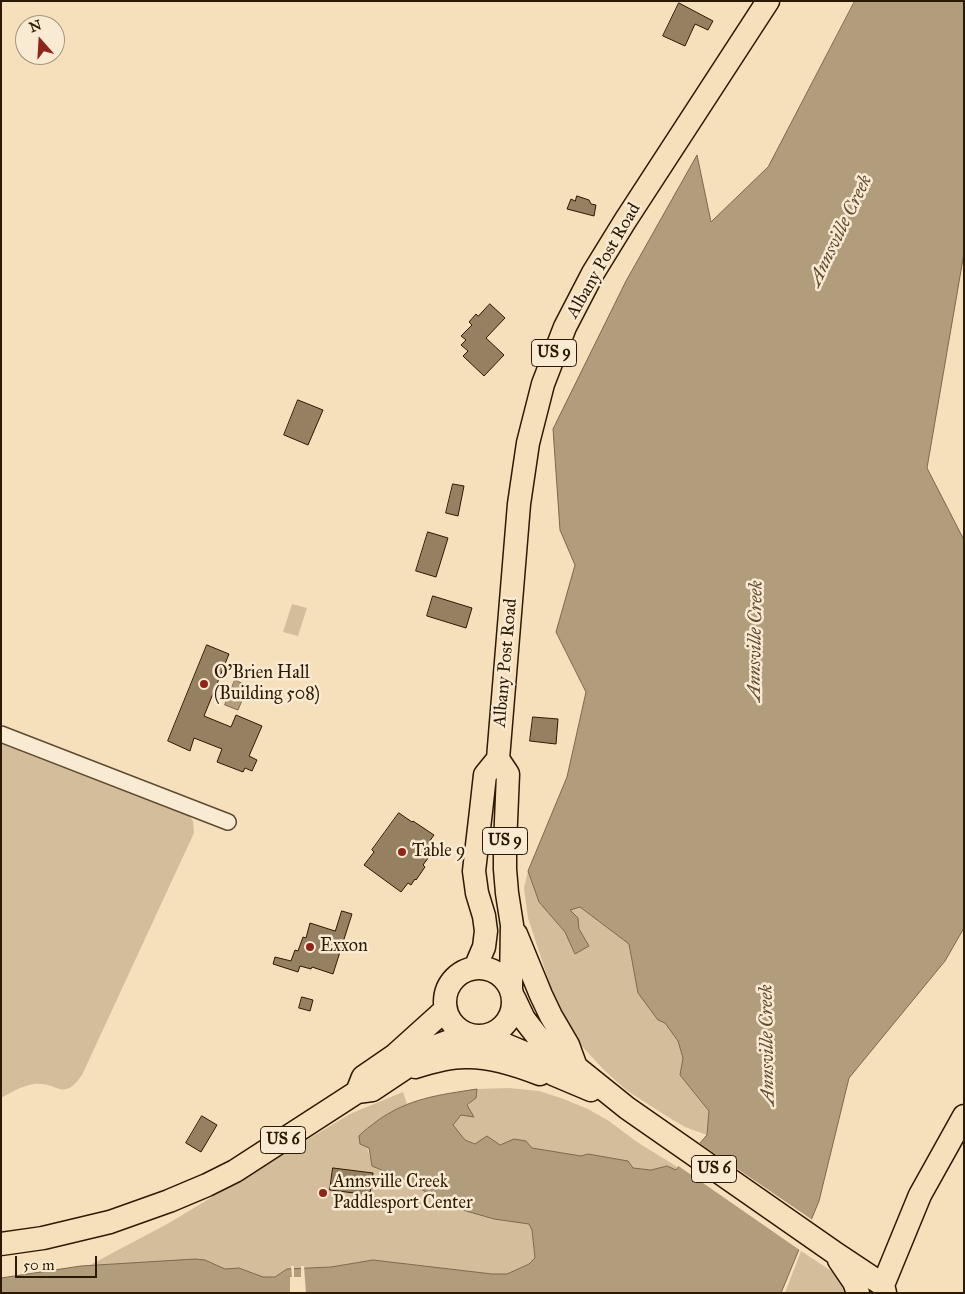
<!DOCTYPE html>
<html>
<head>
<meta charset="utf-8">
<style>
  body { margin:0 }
  #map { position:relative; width:965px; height:1294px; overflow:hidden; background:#f6dfbb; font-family:"IM FELL Great Primer",serif }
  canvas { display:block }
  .frame { position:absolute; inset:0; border:2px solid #2c1901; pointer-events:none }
  .north { position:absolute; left:15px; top:15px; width:50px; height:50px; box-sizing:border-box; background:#f9ead3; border:1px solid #a7967f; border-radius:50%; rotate:341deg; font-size:14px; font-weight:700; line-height:20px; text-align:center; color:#2c1901 }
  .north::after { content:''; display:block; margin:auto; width:18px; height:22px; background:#8f2418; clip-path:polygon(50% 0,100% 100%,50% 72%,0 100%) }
  .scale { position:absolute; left:15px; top:1256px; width:82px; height:22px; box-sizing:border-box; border:2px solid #2c1901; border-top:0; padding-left:6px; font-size:15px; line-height:18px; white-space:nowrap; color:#2c1901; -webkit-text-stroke:4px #f9ead3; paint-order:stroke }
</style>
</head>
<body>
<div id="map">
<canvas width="965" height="1294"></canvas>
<div class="frame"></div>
<div class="north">N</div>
<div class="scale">50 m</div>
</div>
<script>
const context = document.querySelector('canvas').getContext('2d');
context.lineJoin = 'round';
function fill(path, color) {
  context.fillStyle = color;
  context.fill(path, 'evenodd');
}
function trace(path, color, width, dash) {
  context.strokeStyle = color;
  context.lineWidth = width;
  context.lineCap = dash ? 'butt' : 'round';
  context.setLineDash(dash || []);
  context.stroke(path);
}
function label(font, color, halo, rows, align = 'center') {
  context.font = font + ' "IM FELL Great Primer",serif';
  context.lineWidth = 5;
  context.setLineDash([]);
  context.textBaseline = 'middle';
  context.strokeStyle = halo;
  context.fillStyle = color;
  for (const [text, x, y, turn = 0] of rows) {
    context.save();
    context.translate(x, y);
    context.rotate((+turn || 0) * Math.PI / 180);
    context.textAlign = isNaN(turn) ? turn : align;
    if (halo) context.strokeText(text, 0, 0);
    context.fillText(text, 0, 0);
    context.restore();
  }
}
const green = new Path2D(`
  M292,604L307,608L298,636L283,632Z
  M1,740L188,814L193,821L194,833L82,1075C62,1103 58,1081 34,1084C21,1086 12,1092 1,1098Z
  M528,871L539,902L565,932L575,954L589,946L579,929L578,918L570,910L580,907L629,944L638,993L665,1023L678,1041L683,1058L680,1075L709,1111L707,1135L685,1127L668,1117L626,1090L604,1070L579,1043L569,1026L552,991L528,918L524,888Z
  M509,1088L539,1091L561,1098L588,1109L609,1121L637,1142L679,1168L676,1170L667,1166L651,1170L633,1168L627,1161L588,1154L581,1156L532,1148L526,1141C510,1143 480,1149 466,1140C461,1137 457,1130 453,1125C461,1115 466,1106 476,1098L477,1089Z
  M403,1092L407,1104L389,1113L363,1131L372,1166L494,1219L529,1224L532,1230L535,1258L529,1264L507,1274H492L373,1260L331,1267L287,1269L275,1277H262L239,1268L225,1269L205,1260L90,1265L169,1223L350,1114Z
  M801,1251L848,1282L852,1293H785Z`);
const water = new Path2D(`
  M855,1H964V253L927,468L964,540V928L945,961L849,1078L819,1201L781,1293H1V1278L81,1266L195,1259L205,1260L225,1269L239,1268L263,1277H275L287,1269L331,1267L373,1260L492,1274H507L529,1264L535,1258L532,1230L529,1224L494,1219L449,1206L408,1181L372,1166L369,1148L360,1144L359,1136C364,1130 371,1126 377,1121C409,1098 439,1095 477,1089L476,1098L467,1105L474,1117L461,1115L453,1125L465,1140L475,1144L487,1136L500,1145L514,1139L526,1141L532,1148L581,1156L588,1154L628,1161L633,1168L651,1170L667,1166L676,1170L707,1135L709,1111L680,1075L683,1058L678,1041L665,1023L658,1020L638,993L629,944L580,907L570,910L578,918L579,929L589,946L575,954L565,932L539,902L528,871L567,777L586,692L556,632L575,565L560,530L553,429L626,281L697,155L711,222L768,167Z
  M235,680L248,686L238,710L225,705Z`);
const pier = new Path2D(`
  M698,1142L814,1221L801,1251L677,1165Z
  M291,1266H294V1277H301V1266H304L306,1293H290V1277H292Z`);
const building = new Path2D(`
  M679,3L713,21L708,30L695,24L685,46L663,36Z
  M577,196L589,200L591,204L596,205L594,216L567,209L571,199L575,201Z
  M490,304L505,318L486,338L504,355L484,376L463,356L468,351L461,345L466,340L461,336L472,325L469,322L476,314L478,316Z
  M298,400L323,410L308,445L284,435Z
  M453,484L464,486L458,516L446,513Z
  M428,532L448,538L436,577L416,571Z
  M433,596L472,608L466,628L427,616Z
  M207,645L229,654L204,716L231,727L236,715L262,726L249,756L257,760L252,771L245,768L243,772L217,762L222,749L194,738L190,751L168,741Z
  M533,717L558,719L556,744L530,741Z
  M399,813L412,822L413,821L434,835L429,842L435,846L430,853L431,854L423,865L425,867L416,880L415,879L411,885L408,883L401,892L364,865L374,852L372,850Z
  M342,911L352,914L333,974L312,967L311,969L300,966L298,972L273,964L275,957L291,961L295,950L298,951L303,937L306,938L310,923L335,931Z
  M302,997L313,1000L310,1011L299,1008Z
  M202,1116L217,1125L201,1152L186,1143Z
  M333,1168L373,1173L370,1195L330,1190Z`);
const minor = new Path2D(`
  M1,734L228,822`);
const highway = new Path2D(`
  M498,759L508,774L505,845V869L507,893L512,925L511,987
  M516,934L541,995L551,1016L568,1045L576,1067
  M475,968L484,947L486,931L484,916L477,893L474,871L481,811L485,775L498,759L519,504L528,443L543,384L565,327L593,273L625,221L768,1
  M445 1002a34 34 0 1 1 68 0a34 34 0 1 1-68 0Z
  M514,998L524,1019L545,1046L564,1061L576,1067L627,1108L835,1253L883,1285L885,1293
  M479,1036L501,1043L546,1062L553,1074L591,1090
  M415,1067C431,1062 448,1057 465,1057C489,1056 517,1065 540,1074
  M357,1092L363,1077L395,1055L446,1009
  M1,1244L43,1238L110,1222L169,1201L207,1185L235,1171L357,1092L372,1090L405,1068L420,1054L431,1048L452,1040L472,1036
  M839,1260L854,1282L858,1293
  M883,1285L920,1195L964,1116`);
const markers = [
  [204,684,5,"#8f2418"],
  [402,852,5,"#8f2418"],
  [310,947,5,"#8f2418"],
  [323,1193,5,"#8f2418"]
];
const shields = [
  [554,353,45],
  [505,841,45],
  [283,1140,45],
  [714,1169,45]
];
const shieldNames = [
  ["US 9",554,353],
  ["US 9",505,841],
  ["US 6",283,1140],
  ["US 6",714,1169]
];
const streetNames = [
  ["Albany Post Road",604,261,-60],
  ["Albany Post Road",506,663,-85]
];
const poiNames = [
  ["O'Brien Hall",214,674],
  ["(Building 508)",214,695],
  ["Table 9",412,852],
  ["Exxon",320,947],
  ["Annsville Creek",333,1183],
  ["Paddlesport Center",333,1204]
];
const waterNames = [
  ["Annsville Creek",841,231,-64],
  ["Annsville Creek",756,641,-89],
  ["Annsville Creek",768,1045,-91]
];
fill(green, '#d4bd9b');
fill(water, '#b19c7c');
trace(water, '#7c684b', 1);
fill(pier, '#f6dfbb');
fill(building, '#958062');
trace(building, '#2c1901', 1);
trace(minor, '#5e4a30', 18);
trace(highway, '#2c1901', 25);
trace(minor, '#f9ead3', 15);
trace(highway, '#f6dfbb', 22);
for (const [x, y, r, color] of markers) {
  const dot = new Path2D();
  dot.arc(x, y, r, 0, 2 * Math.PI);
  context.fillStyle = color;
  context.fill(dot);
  trace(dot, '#f9ead3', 2);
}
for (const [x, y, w] of shields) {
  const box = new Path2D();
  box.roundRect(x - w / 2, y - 13.5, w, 27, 4);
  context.fillStyle = '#f9ead3';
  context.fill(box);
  trace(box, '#2c1901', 1);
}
label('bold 16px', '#2c1901', null, shieldNames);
label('18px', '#2c1901', '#f9ead3', streetNames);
label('18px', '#2c1901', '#f9ead3', poiNames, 'left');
label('italic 19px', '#614d32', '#f9ead3', waterNames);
</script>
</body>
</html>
